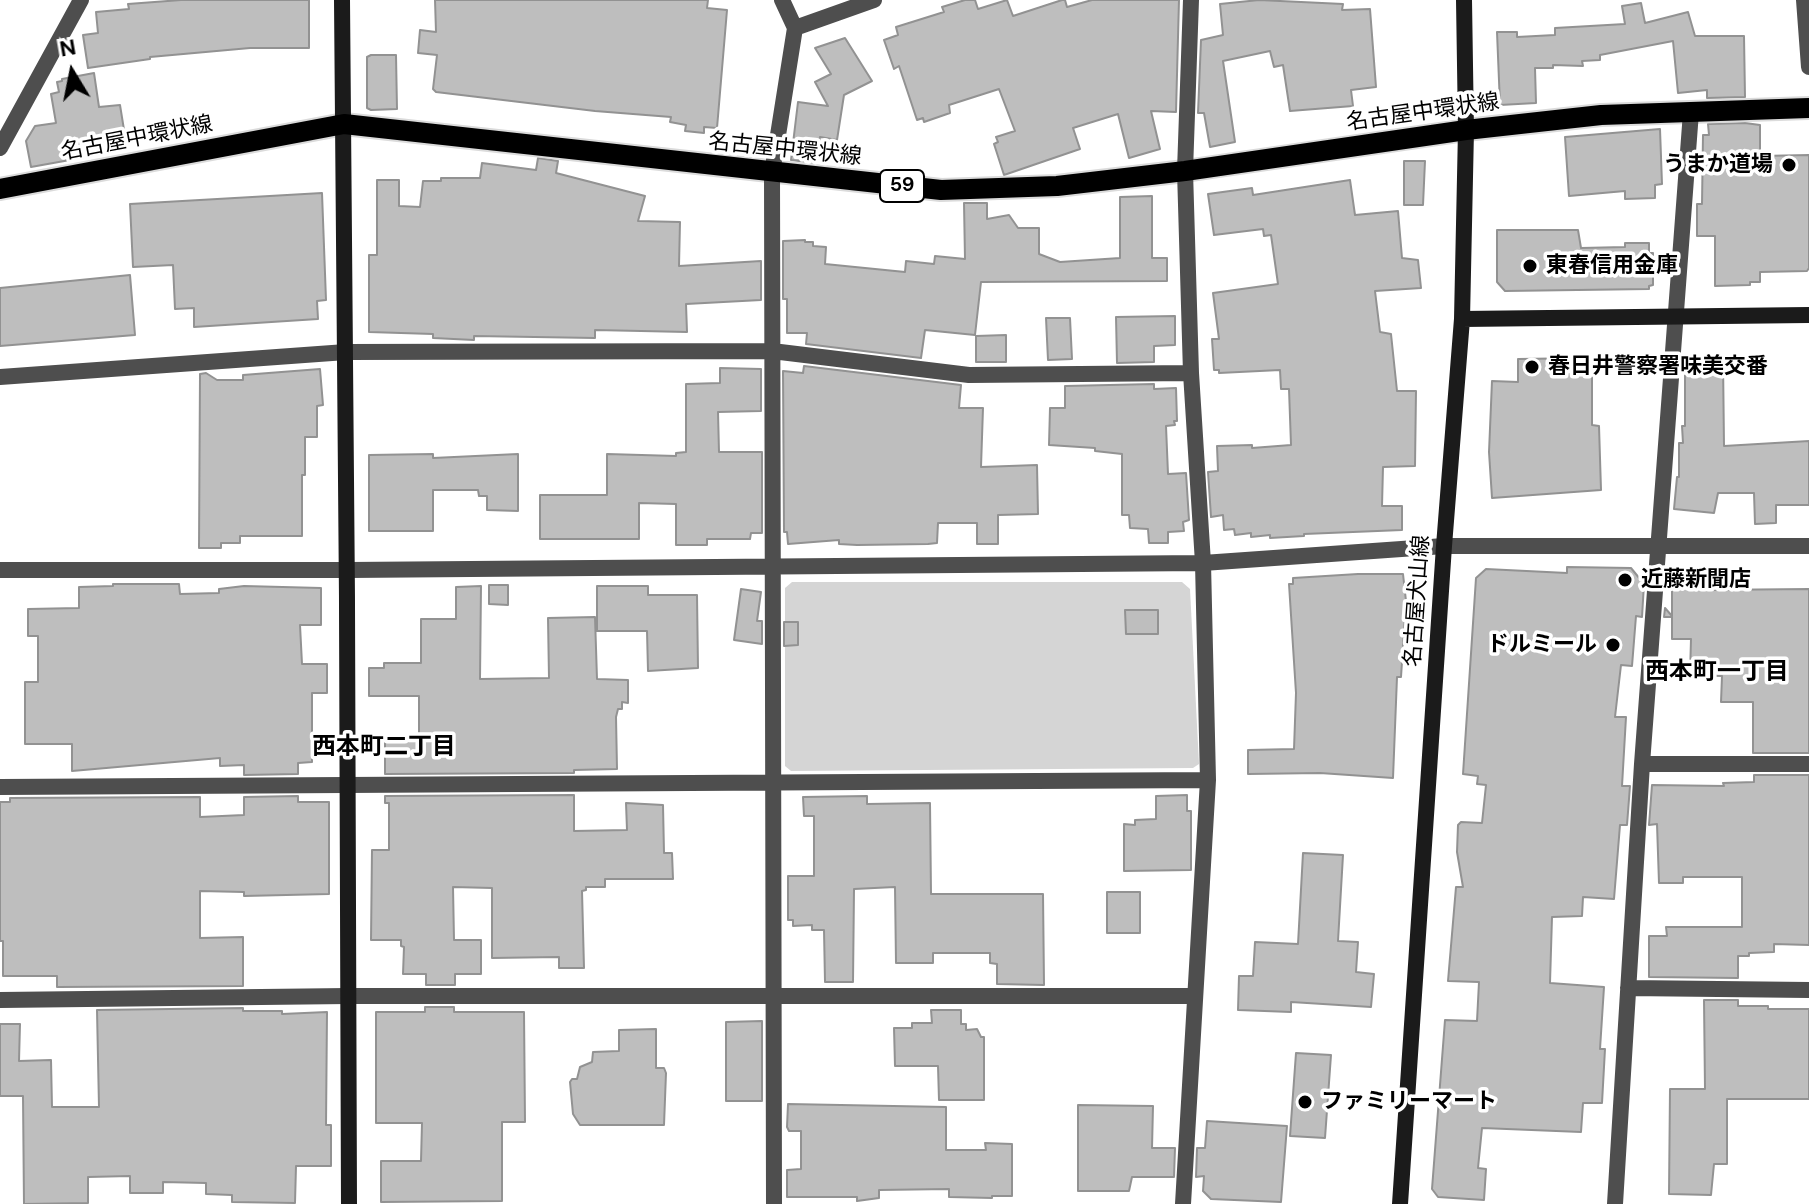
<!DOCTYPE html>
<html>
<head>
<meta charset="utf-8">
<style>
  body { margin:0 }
  #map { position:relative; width:1809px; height:1204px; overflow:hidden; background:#fff; font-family:"DM Sans",sans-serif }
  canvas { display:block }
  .north { position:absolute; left:32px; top:32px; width:80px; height:80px; -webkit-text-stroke:6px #fff; paint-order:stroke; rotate:350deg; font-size:22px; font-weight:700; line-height:32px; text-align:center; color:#000 }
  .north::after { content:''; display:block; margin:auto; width:28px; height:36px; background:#000; clip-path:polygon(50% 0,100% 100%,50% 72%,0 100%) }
</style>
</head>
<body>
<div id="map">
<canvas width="1809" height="1204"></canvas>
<div class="north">N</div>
</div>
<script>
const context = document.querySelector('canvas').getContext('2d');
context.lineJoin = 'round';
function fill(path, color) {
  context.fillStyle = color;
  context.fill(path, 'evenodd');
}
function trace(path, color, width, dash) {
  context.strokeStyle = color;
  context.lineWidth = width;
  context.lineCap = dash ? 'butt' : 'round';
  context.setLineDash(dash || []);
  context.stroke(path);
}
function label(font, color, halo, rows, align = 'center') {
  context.font = font + ' "DM Sans","Noto Sans JP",sans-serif';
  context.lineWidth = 7;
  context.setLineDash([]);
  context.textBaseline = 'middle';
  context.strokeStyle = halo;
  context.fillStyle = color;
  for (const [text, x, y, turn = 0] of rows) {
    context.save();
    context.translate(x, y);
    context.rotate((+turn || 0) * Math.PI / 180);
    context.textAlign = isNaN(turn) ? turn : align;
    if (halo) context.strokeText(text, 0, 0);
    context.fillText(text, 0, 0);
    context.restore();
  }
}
const green = new Path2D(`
  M792,582H1182L1190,589L1199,764L1193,768L791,771L785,766V588Z`);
const building = new Path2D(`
  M181,0H309V48H250L150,57V59L88,68L83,35L98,33L96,12L129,9L128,4Z
  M435,0H708L707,8L727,10L717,128L704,127V133L685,131L686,125L670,122L671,117L595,111L436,92L433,89L437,55L418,53L420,30L436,32Z
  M965,0H975L978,9L1007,0L1013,16L1062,0H1065L1067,7L1092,0H1179L1176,112L1151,111L1160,149L1129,158L1118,114L1073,128L1080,149L1004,175L994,144L998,142L996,137L1015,131L999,89L949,105L950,113L924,122L923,118L917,120L899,66L894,69L884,40L898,35L896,27L944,12L942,7Z
  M1259,0L1343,4L1342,10L1370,9L1376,87L1351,90L1353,106L1290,111L1283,65L1274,67L1270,51L1223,61L1235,142L1210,147L1204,113H1198L1201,40L1223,35L1220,4Z
  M1641,3L1645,23L1688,12L1695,36H1744L1745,97L1707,98V90L1678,93L1673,41L1600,55V60L1582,61L1583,66L1553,65V68H1535L1536,103L1500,105L1497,32H1517V37L1555,35V28L1625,24L1622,6Z
  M845,38L872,81L844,95L837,140L820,137L815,163L791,160L798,102L828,106L815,82L831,74L815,48Z
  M371,55H396L397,109L371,110L367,108V57Z
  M94,73L99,107L120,105L125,136L124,144L96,149V152L81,155V158L31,167L26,141L35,126L56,123L51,94L59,92L57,82L62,81V79Z
  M1745,123L1760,125V156L1809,155V268L1807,271L1760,272V282H1750V285L1715,286V236H1697V204H1702L1703,135H1709L1708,124Z
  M1660,129L1662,184L1655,185V198L1625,199V191L1569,196L1565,137Z
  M538,158L558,161L556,173L645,196L638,221L680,222L679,266L761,261V300L686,304L687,332L595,330V338L474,336V340L433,338V334L369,332V255H377V180H399V206L420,207L423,181H441V178H480L482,163L536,170Z
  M1404,161H1425L1423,205H1404Z
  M1350,180L1355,215L1398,211L1402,258L1418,260L1421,288L1375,291L1380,332L1391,334L1397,391H1416L1415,466L1383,467L1382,506H1402V530L1304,534V536L1270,538V535L1251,537V533L1235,535L1234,529L1224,530L1223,515L1211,517L1208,472L1218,471L1217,446L1252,445V448L1291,445L1289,389H1281L1280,370L1219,373V370H1214L1212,339H1219L1213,293L1278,284L1271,235L1264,236L1263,229L1214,235L1208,194L1252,188L1253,195Z
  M322,193L326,300L317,301L318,319L194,327V308L175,309L173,265L133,267L130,204Z
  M1152,196V258H1167V281L981,282L975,335L925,330L921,358L806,344L807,333H787V299H783V241L805,240V242H813V246L826,247L825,264L905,272L906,261L934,264L935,256L965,259L964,203H987V219L1009,215L1018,228H1039V254L1060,262L1120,258V197Z
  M1497,230H1578L1581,248L1625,247V243H1649V253H1653V285L1649,286V289L1505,291L1497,282Z
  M130,275L135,335L0,346V288Z
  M1175,316V345L1154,346V362L1117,363L1116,317Z
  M1046,318H1070L1072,359L1048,360Z
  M1006,335V362H976V336Z
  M1586,358L1592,360V425L1599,426L1601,490L1492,498L1489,452L1492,381L1518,382V359Z
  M1696,359H1723L1724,446L1809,441V505H1776V523L1755,524L1754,493H1718L1714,513L1674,509L1677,477H1679V443H1683L1682,426H1685V366H1696Z
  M804,366L961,385L959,408H983L981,467L1037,465L1038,514L998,515V544H977V523H938L937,543L928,544L857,545L839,544V540L788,544L787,532H784L783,371L803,373Z
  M720,368L761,369V411L718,412L719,452H762V533H751L750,539H707V545H676V504L639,503V539H540V495H607V454L676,456V453L686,452V384L720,383Z
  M320,369L323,405L317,406V437H305V475H302V536H240V543H221V548H199L200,374L206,373L217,380H243V375Z
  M1154,384V389L1176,388L1177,421H1174L1175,425L1166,426L1168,474L1186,473L1189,520L1183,522L1184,531L1168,532V543H1149L1148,529L1130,528L1129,515H1122V454L1095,451V448L1049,445L1050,408H1065V386Z
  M433,454V458L518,454V511L487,510V496H479L478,490H433V531H369V455Z
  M1567,567L1631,568L1644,584L1642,617L1636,616L1632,666L1621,665L1615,717H1626L1622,786H1630L1627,825H1620L1614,899L1583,897L1582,916L1552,917L1550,983L1604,987L1600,1049H1605L1602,1103H1583L1581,1132L1482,1128L1478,1168L1486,1169L1484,1200L1438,1197L1432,1189L1445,1020L1477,1021L1479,982L1448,981L1456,887H1463L1457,852L1458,825L1461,822L1482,823L1486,785L1477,784L1478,776L1463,774L1476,578L1486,569L1567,573Z
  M1358,574H1403L1406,601L1401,677H1397L1393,778L1320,773L1248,774V750L1294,749L1296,693L1289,584H1293V578Z
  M1672,575H1706V590L1809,589V753H1753V702H1721L1722,676L1690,675L1691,639H1672V617H1664L1665,608L1672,616Z
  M113,584H179L180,594L219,593V589L244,586L321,588V625H300L302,664H327V693H312V762L298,763V774L244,775V765L220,766V758L72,771V744H25V682H38V636H28V609L79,608V587L113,586Z
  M489,585H508V605L489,604Z
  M481,586L480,679L549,678L548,618L595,617L597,679L628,680V703L622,702V709H618L616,717L617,769L574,770V773L385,774V735H419V696H369V668H384V663H421V619H456V587Z
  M597,586H648V595H697L698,668L648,671L647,631H597Z
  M741,589L761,592L757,621H762V644L734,640Z
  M1125,610H1158V634H1126Z
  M784,622H798V645L784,646Z
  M1754,775H1809V945L1774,944V952L1749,953V956H1738V978L1649,977V936H1667L1666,927H1742V877H1683V883H1659L1657,824L1649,825L1652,785L1724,786L1723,783L1754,782Z
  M574,795V831L627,830L626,803L663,805L664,853H672L673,879H605V887H586V890L582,891L584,968H559V957L492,958V888L453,887L454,940H481V974H455V985H426V974H403L404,947L401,946V940H371L372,850H389V803H385V796Z
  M1187,795V811H1191V870L1124,871V824L1135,825V820L1156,819V796Z
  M298,796V802H329V894L244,896V892L200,891V938L243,937V986L57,987V976H3V941H0V802H10V798L200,797V817L244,815V797Z
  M867,796V804L930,803L931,894H1043L1044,985L997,984V964L990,963V953H933V963H896L895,887L854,889L853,982H825L824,930H812V925L793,926V920H788V876H814V816H804L803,797Z
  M1303,853L1343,855L1338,941L1358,942L1356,972L1374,974L1371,1007L1291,1002V1012L1238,1010L1239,976H1253L1255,942L1298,944Z
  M1107,892H1140V933H1107Z
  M1704,1000H1738V1006H1768V1009H1809V1099H1727V1164H1714L1711,1195L1669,1194L1670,1089H1705Z
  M425,1007H454V1012H524L525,1122H502V1201L381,1202V1161H421L422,1123H376V1012H425Z
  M243,1008V1011H282V1014L327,1012L326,1125H331V1166H296L295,1203L232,1202V1195L206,1194V1183L163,1182V1193H130V1176L88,1177V1203L24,1204L23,1096H0V1024H20L19,1061L51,1060L52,1107H99L97,1010Z
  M931,1010H961V1024H966V1030L977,1029L981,1037H984V1100H939L938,1066H895L894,1028H912V1023H932Z
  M762,1021V1101H726V1022Z
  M656,1029V1068H664L666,1073L664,1125H580L573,1114L570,1082L572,1079H577L580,1067L592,1062L593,1052L619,1051V1030Z
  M1296,1053L1331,1055L1325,1138L1290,1136Z
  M788,1104L946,1107V1150H986L985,1143L1012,1144V1196H992V1198L949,1197V1189L879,1190V1198L857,1201V1197H787V1170L801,1169V1131H789L787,1127Z
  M1078,1105L1153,1106L1152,1148H1175L1174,1177H1132L1129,1191H1078Z
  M1207,1121L1287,1126L1281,1202L1211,1199L1203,1191L1204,1176L1196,1177L1197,1148H1205Z`);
const street = new Path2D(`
  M1804,0L1809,67
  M795,28L874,0
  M0,148L81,0
  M0,377L346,352L772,351L969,375L1191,373
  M0,570H349L1203,563L1444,546H1809
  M1642,764H1809
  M0,787L1208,780
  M1628,988L1809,990
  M0,1000L348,996H1195
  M774,1204L772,173L795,28L782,0
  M1183,1204L1208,780L1203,563L1191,373L1185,171L1191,0
  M1615,1204L1642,764L1691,112`);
const secondary = new Path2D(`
  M342,0C347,401 348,803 349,1204
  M1462,319L1809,315
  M1400,1204L1444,546L1462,319L1466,130L1464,0`);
const primary = new Path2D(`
  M0,189L344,124L941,190L1057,186L1185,171L1466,130L1601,115L1809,108`);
const markers = [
  [1789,165,8,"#000"],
  [1530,266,8,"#000"],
  [1532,367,8,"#000"],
  [1625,580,8,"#000"],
  [1613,645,8,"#000"],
  [1305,1102,8,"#000"]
];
const shields = [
  [902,186,44]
];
const shieldNames = [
  ["59",902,186]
];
const streetNames = [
  ["名古屋中環状線",1423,113,-8],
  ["名古屋中環状線",137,139,-11],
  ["名古屋中環状線",785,150,6],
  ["名古屋犬山線",1418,601,-86]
];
const poiNames = [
  ["うまか道場",1773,165,"right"],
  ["東春信用金庫",1546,266],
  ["春日井警察署味美交番",1548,367],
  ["近藤新聞店",1641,580],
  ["ドルミール",1597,645,"right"],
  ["ファミリーマート",1321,1102]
];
const neighbourhoodNames = [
  ["西本町一丁目",1717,673],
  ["西本町二丁目",384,748]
];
fill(green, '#d5d5d5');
fill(building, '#bebebe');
trace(building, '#929292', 2);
trace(primary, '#dbdbdb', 24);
trace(street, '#4e4e4e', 16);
trace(secondary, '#1b1b1b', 16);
trace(primary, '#000', 20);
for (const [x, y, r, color] of markers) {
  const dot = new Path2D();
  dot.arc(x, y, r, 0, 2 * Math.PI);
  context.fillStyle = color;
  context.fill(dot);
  trace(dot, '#fff', 3);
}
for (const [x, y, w] of shields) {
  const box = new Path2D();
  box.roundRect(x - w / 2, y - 16, w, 32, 6);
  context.fillStyle = '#fff';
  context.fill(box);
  trace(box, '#000', 2);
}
label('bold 20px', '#000', null, shieldNames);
label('22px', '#000', '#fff', streetNames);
label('bold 22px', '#000', '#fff', poiNames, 'left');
label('bold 24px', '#000', '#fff', neighbourhoodNames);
</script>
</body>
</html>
